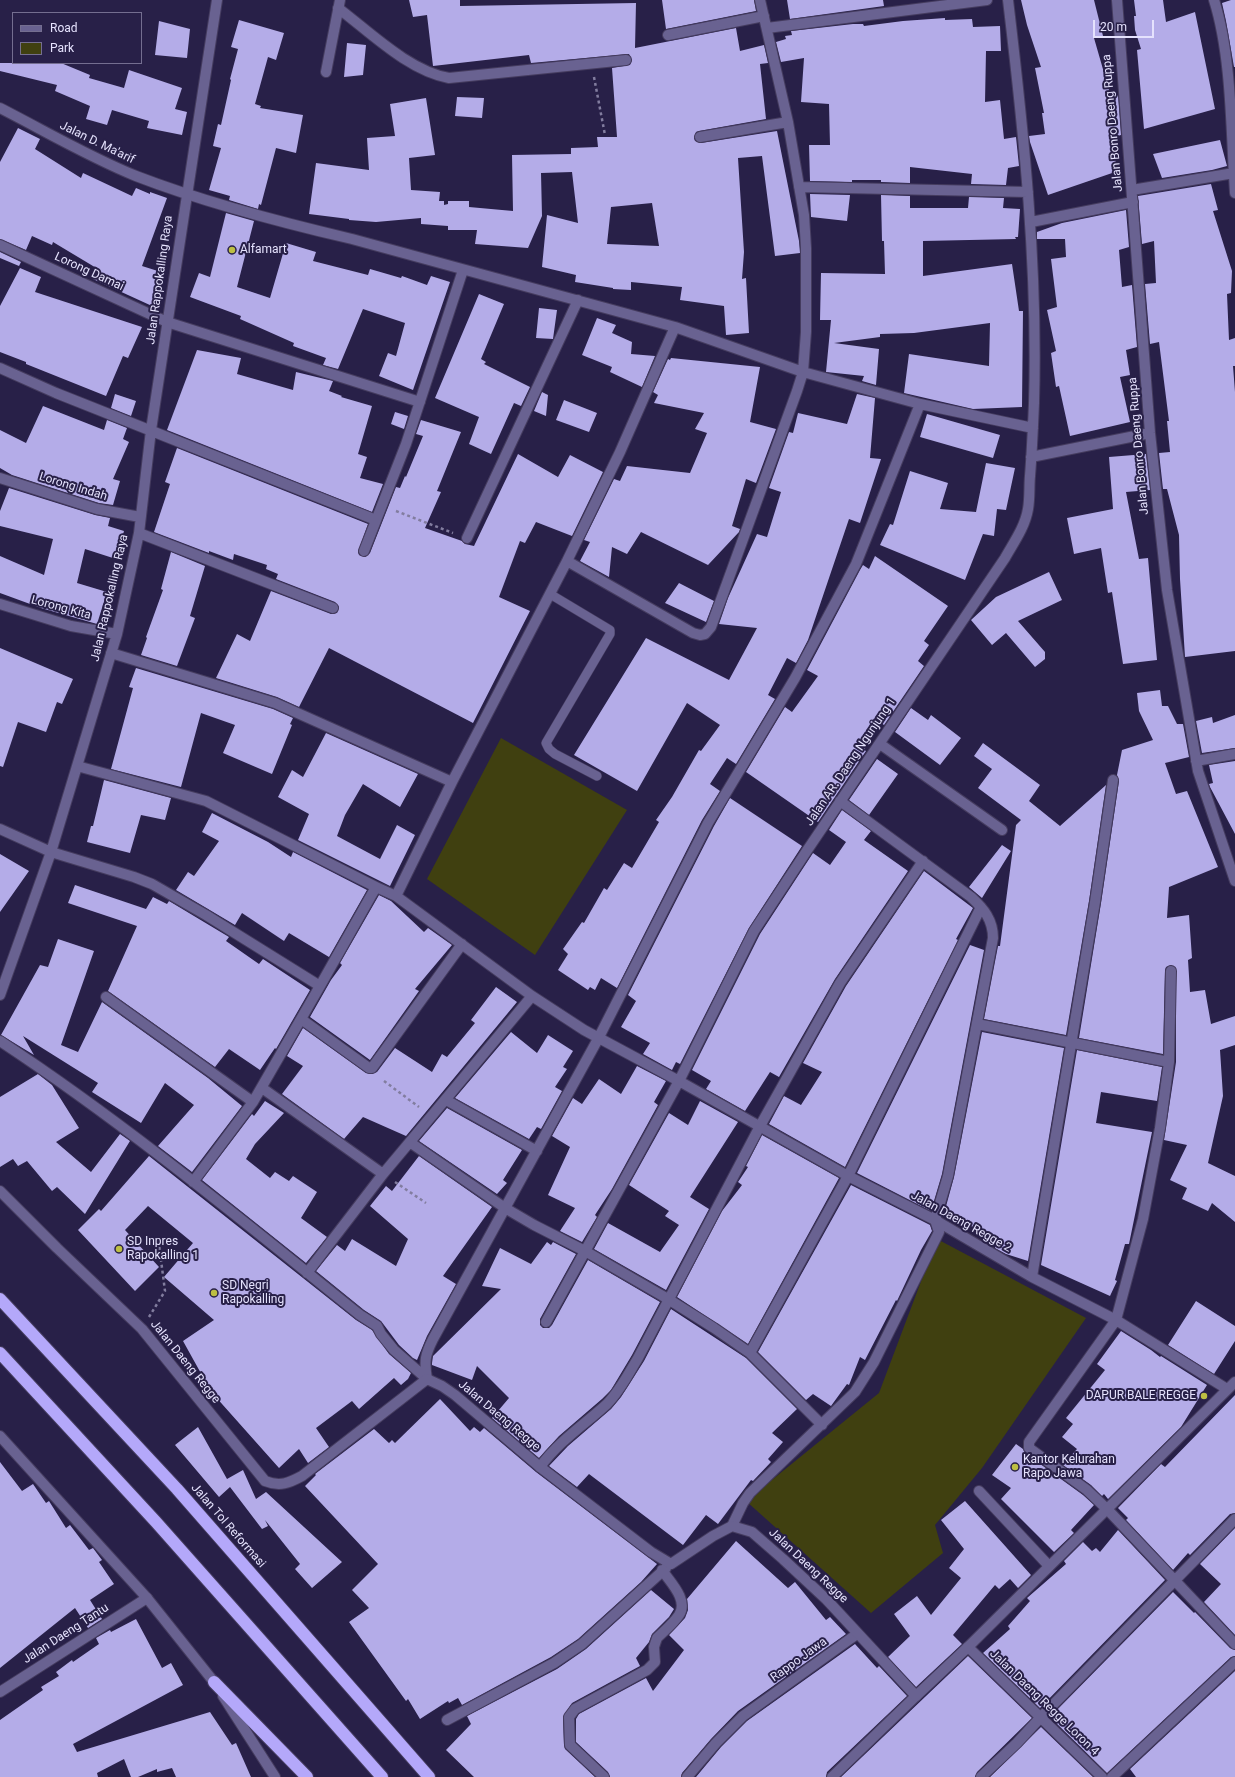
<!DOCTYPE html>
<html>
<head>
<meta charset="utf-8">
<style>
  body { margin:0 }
  #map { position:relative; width:1235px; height:1777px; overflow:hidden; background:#282048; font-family:Roboto,sans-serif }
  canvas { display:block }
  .legend { position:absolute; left:12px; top:12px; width:130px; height:52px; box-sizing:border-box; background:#282048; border:1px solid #746e90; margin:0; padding:5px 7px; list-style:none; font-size:12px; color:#e5e2fd }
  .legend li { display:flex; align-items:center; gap:8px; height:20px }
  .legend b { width:20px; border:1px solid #746e90 }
  .scale { position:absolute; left:1093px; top:20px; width:61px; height:18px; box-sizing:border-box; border:2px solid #e5e2fd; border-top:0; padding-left:5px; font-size:12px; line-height:14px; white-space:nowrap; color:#e5e2fd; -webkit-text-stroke:3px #282048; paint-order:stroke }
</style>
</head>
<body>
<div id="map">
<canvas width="1235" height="1777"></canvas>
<ul class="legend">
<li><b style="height:5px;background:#696291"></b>Road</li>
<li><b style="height:11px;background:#404010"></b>Park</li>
</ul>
<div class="scale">20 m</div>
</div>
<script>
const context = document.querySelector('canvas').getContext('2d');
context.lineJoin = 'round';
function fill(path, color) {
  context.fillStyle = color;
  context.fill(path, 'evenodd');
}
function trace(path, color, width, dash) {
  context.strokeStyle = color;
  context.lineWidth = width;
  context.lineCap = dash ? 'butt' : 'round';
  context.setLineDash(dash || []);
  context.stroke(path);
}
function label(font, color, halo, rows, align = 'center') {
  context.font = font + ' Roboto,sans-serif';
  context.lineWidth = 4;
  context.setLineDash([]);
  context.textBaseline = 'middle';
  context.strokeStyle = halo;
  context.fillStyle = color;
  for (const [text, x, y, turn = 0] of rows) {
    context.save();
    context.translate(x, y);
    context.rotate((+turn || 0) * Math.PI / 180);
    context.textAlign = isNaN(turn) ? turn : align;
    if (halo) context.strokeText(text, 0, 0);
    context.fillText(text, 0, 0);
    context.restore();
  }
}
const green = new Path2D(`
  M501,738L627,810L535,955L427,879Z
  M937,1239L1086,1318L982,1468L935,1525L943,1553L871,1613L746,1501L879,1393Z`);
const building = new Path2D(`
  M409,0H460V6L636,3L635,48L736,28L740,51L764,45L768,63L760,64L766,119L699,131L696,132L694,138L695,141L701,143L777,131L799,241L800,253L775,256L762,156L738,158L744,252L742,279L746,278L749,333L726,335L724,306L680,300L682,287L631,282V290L613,289V288L575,282L576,275L542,267L547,215L578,223L572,172L541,173L542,216L528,248L475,244L477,230H448V226L421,224V218L376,222L349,220V219L309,214L316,163L369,170L367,138L395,136L390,104L426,98L435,155L409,158L411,190L440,192L439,201H444V205L448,204V201H469V207L513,211L512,155L571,154V148L598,147L597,137H617L612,68L630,65L632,60L629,54L531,63L529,55L433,66L427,15L413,17ZM652,203L659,246L607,244L611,207Z
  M662,0H754L756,11L666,29Z
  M787,0H883L884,6L790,19Z
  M1021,0H1094L1103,36L1094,38L1111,97L1118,95L1121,135L1110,138L1118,171L1048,195L1030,142L1029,136L1045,134L1042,113H1044L1035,68L1041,67L1027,25Z
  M1134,0H1163L1166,22L1195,12L1215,109L1144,129L1137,50L1141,49L1135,30L1134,16H1136Z
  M1231,0H1235V67H1234L1226,21L1222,3Z
  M945,18V20L972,19L973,27L1000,26L1001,51H986L985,102L1000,100L1004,139L1016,137L1019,166L1008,168L1006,185L971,184L972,174L910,167V183L881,182V180H852V182L810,181L809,145H830L829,104L801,102L804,58L781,62L776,42L786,39L785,36L792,35L791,31L853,24H863L864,26L903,21Z
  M239,20L284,33L276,60L268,57L255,104L261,106L260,108L303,115L296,153L276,148L261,205L259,204L258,209L229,200L230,196L209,190L221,148L213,146L218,124L221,125L231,80L230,79L238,49L231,47Z
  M159,21L190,29L187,58L155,55Z
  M347,43L366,45L363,75L344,77Z
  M0,63H61L90,75L89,78L124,88L129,70L182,88L175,109L187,112L182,135L147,128L149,121L112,110L107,125L86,119L90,106L55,91L57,85L0,71Z
  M457,97L484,98L482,118L455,116Z
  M18,128L40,139L35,149L81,178L83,173L132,196L136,188L150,194V192L167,198L142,266L161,272L152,306L93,279L98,269L53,242L52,245L32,236L26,250L0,239V162Z
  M1220,140L1227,166L1212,170L1162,178L1153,154Z
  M1211,184L1218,210L1213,211L1232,271L1231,293L1227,294L1229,340L1235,338V366H1233L1235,392V651L1185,657L1180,579L1179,535L1167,489H1163L1159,453L1170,452L1167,421H1169L1159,342L1150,344L1145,284L1156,283L1154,241L1142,244L1138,196Z
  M810,194L850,195L847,221L811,217Z
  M881,195L910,196V208H968L969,197L1004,198L1003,208L1020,209L1018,237H1015L1016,239L923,241V276L1012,264L1019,311H1023L1022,407L973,409L904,393L909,354L989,366L990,323L914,333L880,334V337L834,343L879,349L876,385L862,381L864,376L826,372L831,320H820L821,273L885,274L884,241H882Z
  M1126,210L1129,247L1119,250L1122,287L1132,285L1137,347L1126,350L1130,375L1120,377L1130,422L1070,436L1059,386L1056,387L1051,353L1056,351L1047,310L1057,307L1051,259L1066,257L1065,239H1037V232L1062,223Z
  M226,213L254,221L237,287L270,298L286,243L316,252L313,261L368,275L370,269L401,278L402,276L427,285L431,276L450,282L413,390L379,376L388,353L396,356L405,323L363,309L338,369L323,365L326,358L293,346L294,343L240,319L241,316L190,297L199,273L210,277Z
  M0,252L21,262L19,266L0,258Z
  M20,268L41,277L35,292L142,327L128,358L123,356L106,396L26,364V362L0,352V306Z
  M479,294L504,304L481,359L486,362L484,364L530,387L521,406L514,403L491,454L469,444L479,417L435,398Z
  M539,308L557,310L553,339L536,338Z
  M597,318L616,325L612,333L632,342L631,354L655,356L642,387L610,372L612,367L582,355Z
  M197,350L241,358L237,374L293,390L296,372L333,381L329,391L342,396L341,397L372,406L358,454L367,457L360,478L383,484L372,512L167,430Z
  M671,358L760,367L750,422L776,429L756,483L746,479L732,526L740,529L739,532L708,565L641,532L627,554L612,547L609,577L580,561L590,542L584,540L614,479L620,481L627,466L690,473L707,433L695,429L704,413L654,403L658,395L653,392L668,359L670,360Z
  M542,392L548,395L546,416L534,411Z
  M115,394L136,401L131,416L111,408Z
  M857,394L875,398L870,458L881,459L860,523L849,519L808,640L796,663L787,658L768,695L775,699L736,764L727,758L710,784L720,791L702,820L617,988L601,978L595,990L590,987L588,990L558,970L568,954L563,949L582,922L584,923L604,888L607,890L624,863L632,868L659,822L656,820L672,797L699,750L701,751L720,725L687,703L637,791L574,755L646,638L729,680L757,628L719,624L728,598L757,534L767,537L781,492L769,488L789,432L793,433L798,413L847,424Z
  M564,400L597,413L589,432L556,420Z
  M43,406L104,430L107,420L127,428L123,439L129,442L113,479L120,481L113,505L99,503L12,475L0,468V430L26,443Z
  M395,412L408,416L404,429L391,424Z
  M927,414L1000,435L993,458L920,437Z
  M421,420L461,432L437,491L441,492L425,528L462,541L465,544L474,546L518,454L558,477L570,455L603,472L572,536L536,522L525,543L520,541L499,597L530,611L473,723L329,648L299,707L277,697L216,678L237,634L250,641L271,591L331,614L337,613L339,607L335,602L276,579L278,574L266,569L267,565L234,554L233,560L209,551V553L154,532L170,484L165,482L177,448L368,524L358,552L359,555L365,557L370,553L396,487L400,488L405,476L406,477L423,436L416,434Z
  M1146,454L1150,490L1126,492L1139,559L1148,558L1157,660L1123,664L1112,592L1108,593L1101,548L1074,554L1067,518L1113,509L1109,457Z
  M986,463L1015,468L1006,510L997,509L994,536L983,534L965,580L880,545L890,524L893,525L910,471L948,483L940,509L976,512Z
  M9,488L95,515L110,518L108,526L124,531L116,559L85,549L77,583L107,592L97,624L41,608L0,593V556L44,575L53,539L0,526V511Z
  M171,552L205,566L190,616L195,618L177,666L141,655L147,638L146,637L163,590L161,589Z
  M875,556L948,606L924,641L929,645L918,661L924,666L884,725L881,723L864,750L866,751L818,822L746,772L785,707L792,712L818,676L807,670L860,570L863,565L869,569Z
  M1049,572L1062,600L1018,621L1045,652V659L1035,667L1006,633L992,645L971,620L996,597Z
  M679,583L714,601L706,622L665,603Z
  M0,648L73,679L62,704L57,702L46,732L18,722L3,767L0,766Z
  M136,668L273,709L293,718L290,724L292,725L272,774L223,753L235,725L201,713L181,787L111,769L133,688L129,687Z
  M1160,690L1162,706H1168L1177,724H1183L1189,757L1165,763L1176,794L1187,791L1218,867L1169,887L1167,918L1189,915L1192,958L1188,960L1190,992L1205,990L1211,1024L1235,1016V1045L1220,1050L1223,1096L1208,1163L1235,1176V1222L1212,1203L1208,1211L1182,1199L1187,1188L1170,1180L1187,1145L1164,1140L1176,1062V968L1171,965L1166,967L1165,970L1163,1054L1079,1038L1101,903L1119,781L1117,775L1122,750L1153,740L1139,711L1137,693Z
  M911,708L928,720L931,715L961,738L940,765L895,732Z
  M1235,715V748L1202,753L1196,721L1212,717L1213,723Z
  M326,733L418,774L400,807L363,784L345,815L337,836L380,859L397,825L415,835L390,886L298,840L309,814L278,797L292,770L303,777Z
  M983,743L1040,785L1029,801L1060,826L1106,785L1089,901L1066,1035L984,1019L998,946H1000L1016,825L1021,820L978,788L992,769L974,756Z
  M877,759L898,774L869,815L849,800Z
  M1235,761V834L1210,787L1209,784L1213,783L1209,765Z
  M104,780L171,798L165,820L141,815L130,853L87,842L91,826H93Z
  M730,798L802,846L749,928L680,1064L676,1062L672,1070L643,1054L650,1043L621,1027L636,1001L628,995L714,826Z
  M842,810L871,831L864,840L908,871L835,979L779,1077L770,1072L745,1111L706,1089L711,1081L692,1070L760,934L813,853L830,865L846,842L829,830Z
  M212,813L268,842L291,857L293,852L367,890L329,957L289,933L284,941L242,913L235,925L176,890L188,872L194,876L219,841L202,832Z
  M1002,845L1011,851L982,898L969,887Z
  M0,854L29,871L0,912Z
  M924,871L973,908L956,939L958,940L845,1167L769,1124L784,1096L801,1105L822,1072L803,1063L846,986Z
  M75,885L146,909L153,897L167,904L169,901L229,937L226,941L259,964L263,959L310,990L276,1049L275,1048L260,1070L229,1049L215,1067L108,991L137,926L68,903Z
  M379,895L391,901L424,932L428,928L452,945L415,989L419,991L370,1060L310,1017L331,980L342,965L340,963Z
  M58,939L94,951L61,1045L78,1052L102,1002L208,1078L242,1106L192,1172L158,1146L194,1105L165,1083L141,1123L92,1092L98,1083L23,1036L34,1055L1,1035L40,965L48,967Z
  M970,945L984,950L942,1174L931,1211L857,1173Z
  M496,987L517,1002L406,1136L363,1117L344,1139L282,1094L303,1066L287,1056L303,1028L366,1073L372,1074L377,1072L395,1048L432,1072L442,1054L447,1057L475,1023L471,1020Z
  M511,1032L537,1053L548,1035L573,1051L563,1067L567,1069L555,1087L562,1091L541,1129L537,1127L529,1139L455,1098Z
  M982,1032L1064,1048L1028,1261L1006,1254L995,1248L997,1242L945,1210L954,1177Z
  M1077,1050L1162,1067L1157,1101L1101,1092L1096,1123L1152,1132L1129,1244H1125L1115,1280L1117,1281L1110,1296L1041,1265Z
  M637,1066L666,1081L654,1102L658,1105L612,1189L595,1215L597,1217L582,1242L560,1231L575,1208L548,1195L570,1147L552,1136L573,1098L582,1104L599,1079L621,1094Z
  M38,1074L52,1085L79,1128L56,1142L91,1172L120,1134L130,1141L85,1214L57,1187L52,1191L27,1161L18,1166L13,1159L0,1167V1097Z
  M265,1101L284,1113L255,1144L246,1159L270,1178L275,1172L289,1181L293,1176L317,1192L301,1218L327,1237L306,1263L202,1180L252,1114L254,1116Z
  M700,1101L738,1122L690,1197L709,1209L666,1290L594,1249L608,1223L660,1252L679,1225L665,1216L669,1211L629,1185L669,1113L688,1125Z
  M447,1108L522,1150L503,1180L507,1183L497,1194L419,1141Z
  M762,1135L839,1178L748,1344L677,1297L722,1211L742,1185L738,1182L748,1167L746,1166Z
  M149,1156L356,1320L372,1330L389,1354L411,1373L408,1379L401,1385L394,1378L359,1409L352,1401L316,1428L329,1447L308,1463L299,1449L279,1468L206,1386L202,1378L203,1377L183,1341L214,1320L164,1277L193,1243L148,1206L125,1230L159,1267L135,1291L78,1230L99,1209L101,1211Z
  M419,1156L492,1207L443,1276L456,1284L427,1336L417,1360L413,1358L399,1345L381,1321L364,1310L316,1271L337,1245L345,1251L352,1239L396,1266L408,1239L370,1206L386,1186L392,1191Z
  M851,1185L930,1225L932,1231L921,1250L897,1301L896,1300L865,1360L860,1357L849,1385L847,1384L831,1406L813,1394L806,1400L758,1352Z
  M547,1242L551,1245L553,1242L576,1254L540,1319V1325L543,1328H549L552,1325L588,1260L660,1302L632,1355L611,1390L602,1399L559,1436L539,1458L492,1418L509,1398L477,1366L472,1380L432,1365V1363L433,1356L501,1289L482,1286L500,1248L531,1264Z
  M1196,1301L1235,1326V1341L1214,1374L1168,1345Z
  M671,1309L746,1358L797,1409L772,1433L783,1442L768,1459L771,1462L753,1481L751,1480L718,1524L706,1515L683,1545L589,1474L577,1487L549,1466L568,1446L611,1409L621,1397L644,1361Z
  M1121,1331L1151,1350L1160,1357L1161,1356L1207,1385L1181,1427L1108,1499L1104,1494L1102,1496L1091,1485L1063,1465L1077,1449L1062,1437L1073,1424L1066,1418L1105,1370L1097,1364Z
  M1235,1395V1513L1230,1514L1190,1555L1188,1553L1173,1570L1126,1520L1128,1518L1118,1508L1161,1464L1165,1467Z
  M440,1399L470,1431L474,1427L480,1432L484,1428L536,1472L657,1564L641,1582L578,1639L551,1657L462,1705L458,1698L449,1703L448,1701L420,1719L408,1699L406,1701L349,1622L369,1608L352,1590L378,1564L305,1486L316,1475L315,1474L374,1429L389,1443L392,1440L395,1443Z
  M198,1427L227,1479L243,1470L256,1499L266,1492L342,1562L312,1588L295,1569L300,1564L265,1520L268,1526L262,1529L230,1487L219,1497L175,1445Z
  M1016,1444L1023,1449L1025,1453L1083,1495L1094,1505L1071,1530L1074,1533L1054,1552L1001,1499L1011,1488L992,1475Z
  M0,1462L22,1491L33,1484L46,1503L49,1501L66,1528L70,1525L89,1550L93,1548L102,1560L99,1562L114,1584L90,1600L102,1619L88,1628L75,1608L0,1668Z
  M965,1501L1031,1575L1018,1588L1010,1579L999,1589L995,1585L953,1635L962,1644L916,1687L888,1657L910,1636L894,1614L917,1596L931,1615L961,1578L949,1568L964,1549L941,1520Z
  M1235,1528V1635L1204,1602L1221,1584L1200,1564Z
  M1118,1530L1165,1580L1040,1708L983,1653L1010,1629L1008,1626L1030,1601L1027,1598L1066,1564L1064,1561L1083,1542L1092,1551L1096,1548L1100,1552Z
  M736,1541L788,1588L795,1582L826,1620L830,1617L846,1634L738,1711L711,1739L682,1773L681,1777H610L608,1772L576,1742V1719L579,1714L646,1678L653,1691L684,1650L669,1635L685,1618L688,1610L687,1599Z
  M651,1590L674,1609L669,1617L652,1634L649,1642L636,1658L640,1666L572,1703L563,1717L564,1745L565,1749L595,1777H474L446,1750L471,1724L467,1716L557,1669L586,1649Z
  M1173,1592L1194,1613L1195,1612L1230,1648L1235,1650V1656L1231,1657L1107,1773L1050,1717Z
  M136,1619L162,1668L171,1663L183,1685L73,1744L77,1752L210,1712L232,1745L236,1743L251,1777H176L172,1768L157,1772V1769L138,1777H131L124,1759L97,1773L98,1777H0V1720L43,1690L41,1687L59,1676L56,1672L72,1660L73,1662L99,1644L96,1638L110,1630L111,1632Z
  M855,1644L877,1668L879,1666L907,1696L827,1772L826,1777H696L721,1747L747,1721Z
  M968,1656L1032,1718L977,1772L975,1777H841Z
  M1235,1671V1777H1136L1130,1769Z
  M1041,1727L1093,1777H990Z`);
const path = new Path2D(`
  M594,77L605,135
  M396,511L453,533
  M384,1081L419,1107
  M395,1182L426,1203
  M149,1317L165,1291L158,1237`);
const lane = new Path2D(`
  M550,594L610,630V634L546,743L549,749L555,754L597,776`);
const street = new Path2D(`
  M1008,0C1024,134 1038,268 1034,403C1033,427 1032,451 1030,476C1029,486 1030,498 1028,509C1025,527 1014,542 1005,558L808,849L754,931L679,1081L848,1176L935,1220L1032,1277L1116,1320L1227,1389
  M1117,0L1150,433L1167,590L1198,771L1235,881
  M1214,0C1232,57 1231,133 1235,193
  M338,8C371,33 409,71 449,78L626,60
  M767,28L987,0
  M668,35L764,16
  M326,72L340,0
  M0,108C45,131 89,157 136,176C206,203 279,222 352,239L675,327L803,372L920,404L1033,428
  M700,137L788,122
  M799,187L1028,192
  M1132,190L1234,173
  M1031,222L1133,202
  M0,245L167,322L420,402
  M0,368L56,393L376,520
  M1031,457L1150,433
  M0,478L97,509L140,517
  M139,533L333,608
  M467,538L578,300
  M364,551L406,444L463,270
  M567,561L693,633L700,635L705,634L711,627L797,391L803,372L806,332V248L804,215L788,122L760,0
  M0,604L71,626L117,634
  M111,653L275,703L452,782
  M880,744L1002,830
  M1196,761L1235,754
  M77,766L206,801L376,887
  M0,829L51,852L134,877L152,884L206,915L320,986L376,887L396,896L532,996L584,1030L679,1081L546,1322
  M396,896L452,782L567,561L620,452L675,327
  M1171,971L1169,1062L1160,1128L1143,1219L1116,1320L1029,1442V1448L1087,1490L1107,1509L1235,1644
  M0,995L51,852L117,634L139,533L151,430L217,0
  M106,997L253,1102
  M301,1019L369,1068H372L462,944
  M977,1024L1169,1062
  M0,1041C126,1124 243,1221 360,1315L377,1326L381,1334L394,1350L427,1379
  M262,1088L383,1174
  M446,1100L537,1151
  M411,1143L505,1208L534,1225L585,1251L668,1299L714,1328L750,1353L822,1425
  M193,1182L253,1102L320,986
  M307,1273L383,1174L532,996
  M1032,1277L1095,902L1113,780
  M750,1353L848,1176L981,907
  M427,1379C424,1361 425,1355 433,1339L598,1039L708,823L795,678L856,564L920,404
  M540,1467C559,1441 584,1425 607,1404C620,1391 629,1373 638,1358L760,1126L840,983L923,861
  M979,1491L1049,1566
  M732,1526L743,1503L750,1493L855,1392L874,1362L939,1232L935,1220L948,1176L993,938C993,920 984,909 971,897L840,801
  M968,1647L1102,1777
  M0,1692L147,1598
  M223,1696L275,1777
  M447,1720L554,1663L582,1644L666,1568
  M604,1777L570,1745L569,1717L575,1709L647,1670L655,1662L654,1647L657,1638C664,1631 673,1624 679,1615C689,1600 670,1582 662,1570
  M687,1777L716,1743L743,1716L857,1634
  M832,1777L916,1696
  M981,1777L1017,1743L1041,1717L1235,1519
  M1112,1777L1235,1662`);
const secondary = new Path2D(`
  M0,1191L57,1248L142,1329L265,1481C280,1487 289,1483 302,1476L427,1379L442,1386L455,1395L540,1467L651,1552L671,1564L713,1536L732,1526L752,1532L783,1559L826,1599L916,1696L968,1647L1235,1382
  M0,1436L147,1598L214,1682`);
const highway = new Path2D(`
  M0,1299L177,1489L429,1777
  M0,1353L156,1522L382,1777
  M214,1682L307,1777`);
const markers = [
  [232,250,4,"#bdbf43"],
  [119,1249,4,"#bdbf43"],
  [214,1293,4,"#bdbf43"],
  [1204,1396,4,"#bdbf43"],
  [1015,1467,4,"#bdbf43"]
];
const streetNames = [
  ["Jalan Bonro Daeng Ruppa",1113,123,-95],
  ["Jalan D. Ma'arif",97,143,26],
  ["Lorong Damai",89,272,25],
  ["Jalan Rappokalling Raya",160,280,-82],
  ["Jalan Bonro Daeng Ruppa",1139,446,-95],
  ["Lorong Indah",73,487,17],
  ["Jalan Rappokalling Raya",110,598,-77],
  ["Lorong Kita",61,608,15],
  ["Jalan AR. Daeng Ngunjung 1",851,762,-56],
  ["Jalan Daeng Regge 2",961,1222,29],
  ["Jalan Daeng Regge",185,1362,51],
  ["Jalan Daeng Regge",499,1416,40],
  ["Jalan Tol Reformasi",228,1526,49],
  ["Jalan Daeng Regge",808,1566,43],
  ["Jalan Daeng Tantu",66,1634,-33],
  ["Rappo Jawa",799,1660,-36],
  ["Jalan Daeng Regge Loron 4",1044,1703,44]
];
const poiNames = [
  ["Alfamart",240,250],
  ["SD Inpres",127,1242],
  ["Rapokalling 1",127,1256],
  ["SD Negri",222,1286],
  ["Rapokalling",222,1300],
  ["DAPUR BALE REGGE",1196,1396,"right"],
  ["Kantor Kelurahan",1023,1460],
  ["Rapo Jawa",1023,1474]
];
fill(green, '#404010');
fill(building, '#b4ace8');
trace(lane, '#453c5f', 10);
trace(street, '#453c5f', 12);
trace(secondary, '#453c5f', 12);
trace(highway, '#453c5f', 14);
trace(path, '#827d9f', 2.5, [3, 3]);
trace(lane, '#696291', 9);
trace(street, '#696291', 10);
trace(secondary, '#696291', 10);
trace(highway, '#b4a8fa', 12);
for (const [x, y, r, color] of markers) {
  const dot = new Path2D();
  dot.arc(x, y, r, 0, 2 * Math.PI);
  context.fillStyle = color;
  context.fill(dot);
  trace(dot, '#282048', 1.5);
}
label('12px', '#e5e2fd', '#282048', streetNames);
label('12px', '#e5e2fd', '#282048', poiNames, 'left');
</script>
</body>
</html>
